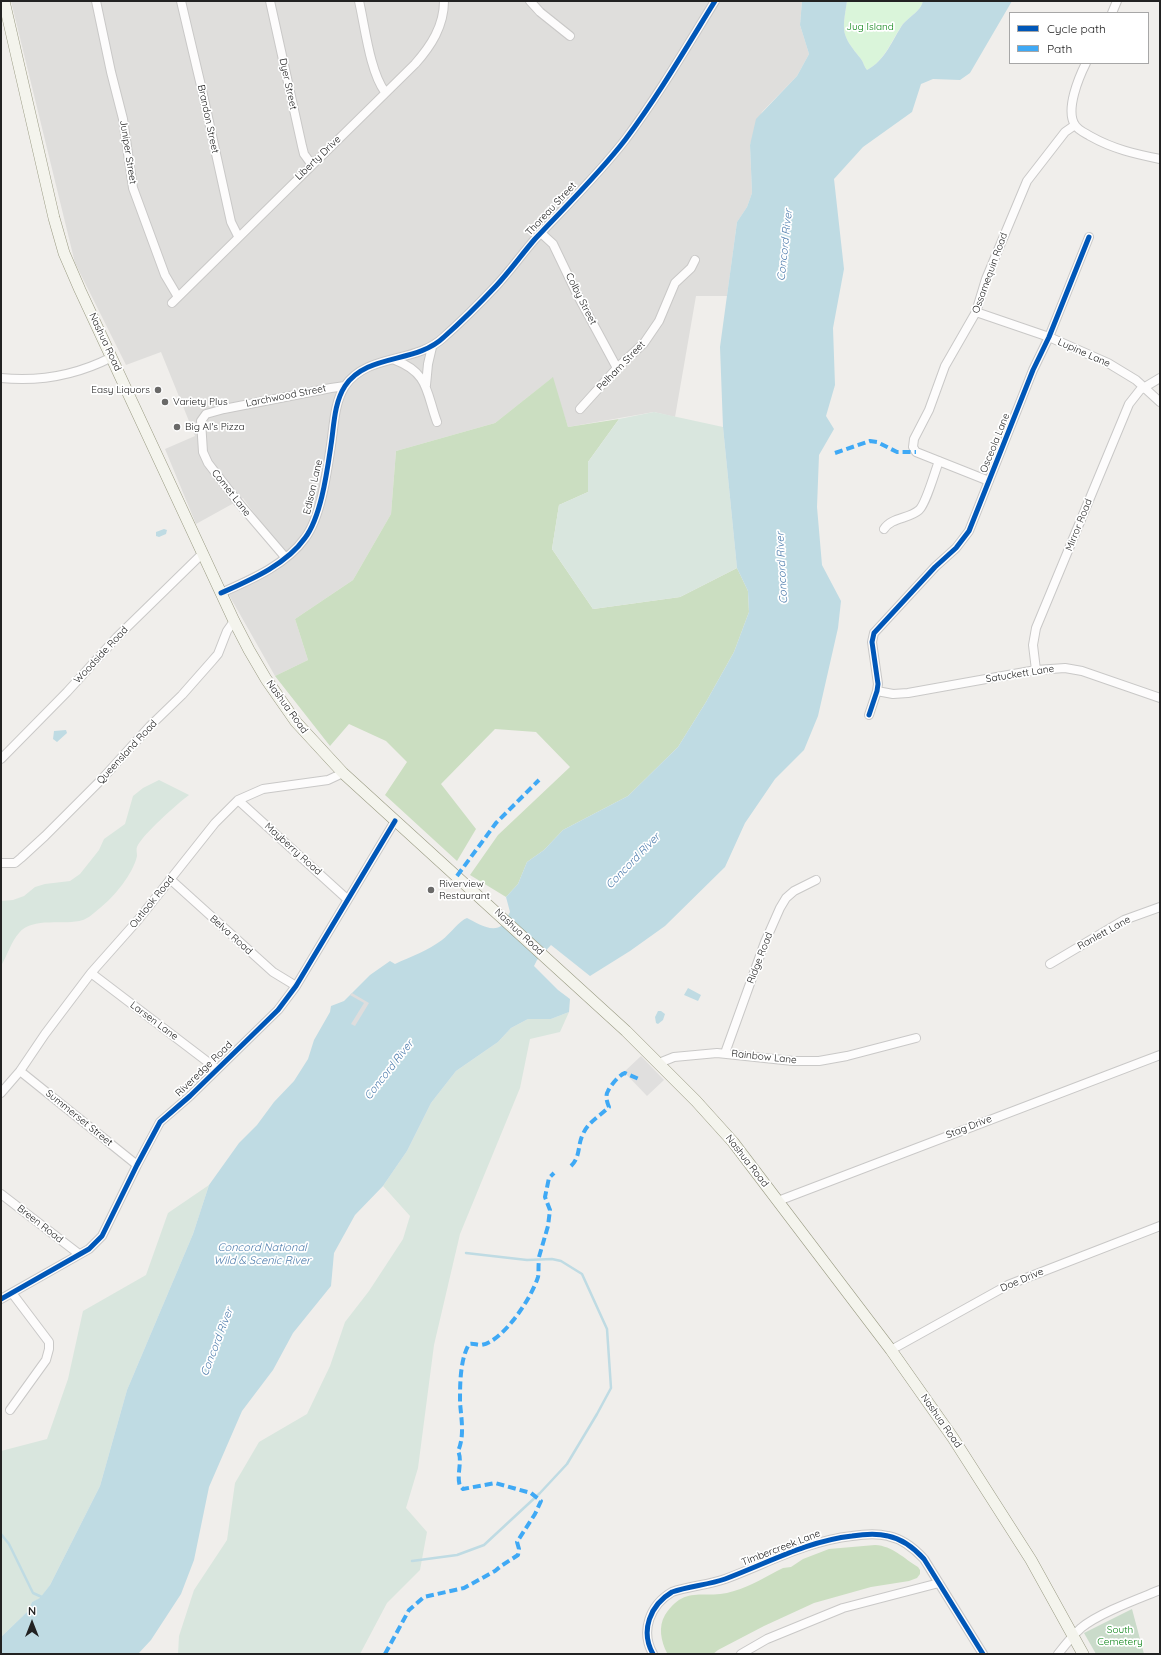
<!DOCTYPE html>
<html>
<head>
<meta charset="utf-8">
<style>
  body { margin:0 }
  #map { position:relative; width:1161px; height:1655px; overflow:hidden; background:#f0eeeb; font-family:Quicksand,sans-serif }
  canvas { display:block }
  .frame { position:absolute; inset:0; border:2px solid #222; pointer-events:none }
  .legend { position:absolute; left:1009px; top:12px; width:140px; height:52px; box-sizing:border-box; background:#fff; border:1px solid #a7a7a7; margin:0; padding:5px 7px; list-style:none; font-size:12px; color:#222 }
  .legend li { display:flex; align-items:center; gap:8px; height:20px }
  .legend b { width:20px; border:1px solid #a7a7a7 }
  .north { position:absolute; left:12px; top:1603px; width:40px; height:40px; -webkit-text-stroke:3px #fff; paint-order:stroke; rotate:0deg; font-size:11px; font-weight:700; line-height:16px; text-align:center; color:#222 }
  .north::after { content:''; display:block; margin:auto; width:14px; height:18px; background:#222; clip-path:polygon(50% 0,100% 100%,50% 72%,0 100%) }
</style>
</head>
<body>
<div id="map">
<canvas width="1161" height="1655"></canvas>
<div class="frame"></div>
<ul class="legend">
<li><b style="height:5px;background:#0057b8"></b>Cycle path</li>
<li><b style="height:5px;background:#3fa9f5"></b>Path</li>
</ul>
<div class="north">N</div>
</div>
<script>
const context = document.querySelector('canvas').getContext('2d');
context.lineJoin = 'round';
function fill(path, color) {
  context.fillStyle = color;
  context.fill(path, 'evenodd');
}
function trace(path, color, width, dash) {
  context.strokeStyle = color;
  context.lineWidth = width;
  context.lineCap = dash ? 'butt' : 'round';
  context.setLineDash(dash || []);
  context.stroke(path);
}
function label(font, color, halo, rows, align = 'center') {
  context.font = font + ' Quicksand,sans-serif';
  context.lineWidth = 3.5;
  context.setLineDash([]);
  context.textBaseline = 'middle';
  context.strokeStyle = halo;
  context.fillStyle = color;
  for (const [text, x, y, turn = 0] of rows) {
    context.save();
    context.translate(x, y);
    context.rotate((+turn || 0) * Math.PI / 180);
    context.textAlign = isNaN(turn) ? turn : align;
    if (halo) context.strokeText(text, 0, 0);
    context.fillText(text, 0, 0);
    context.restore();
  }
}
const residential = new Path2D(`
  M11,1H802L800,25L809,54L797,76L762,112L750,145L752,193L747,207L737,222L727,296H696L675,417L654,412L568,427L552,378L495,423L396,451L391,514L353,580L295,619L308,660L275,676L229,595L289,561L243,498L196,524L165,449L195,436L161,352L126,365L75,263Z`);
const forest = new Path2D(`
  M553,377L568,427L619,419L588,462V492L559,505L552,549L593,609L680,597L737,568L748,591L749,612L734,652L706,702L678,747L628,796L563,830L544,850L527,862L518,884L506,897L470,875L498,835L570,767L536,732L495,729L441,784L476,829L457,861L385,795L407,762L386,741L349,724L330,746L275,676L308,660L295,619L353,580L391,514L396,451L495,423Z
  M875,1545C893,1546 903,1558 918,1567L920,1570V1574L917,1578L909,1581L871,1587L814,1603L764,1626L718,1650L713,1654H668L667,1653C661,1641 658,1627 665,1615C686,1583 705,1601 734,1591C751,1586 767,1576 783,1568L791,1567L803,1559L829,1549Z`);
const wetland = new Path2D(`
  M654,412L723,427L737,568L680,597L593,609L552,549L559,505L588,492V462L619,419Z
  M159,780L189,795C177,804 142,835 137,847C136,849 137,853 137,856C133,874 114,897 100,908C95,912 89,918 83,920C64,926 33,916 19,933C11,942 7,956 1,966V901L13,900L24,896L35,887L45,884L70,881L80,874L99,850L104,839L125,824L133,796L143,788Z
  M569,1012L560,1032L530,1039L520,1088L460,1234L434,1345L418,1468L406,1508L427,1532L420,1570L387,1603L360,1654H178L179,1636L194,1590L227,1540L235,1483L259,1442L307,1414L330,1366L345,1322L369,1291L403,1239L410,1216L383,1186L407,1151L431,1103L456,1071L498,1042L511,1028L528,1019H551Z
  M209,1185L193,1234L127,1390L100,1486L50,1585L40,1599L32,1602L28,1611L1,1637V1451L47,1439L68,1379L83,1311L146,1275L168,1213Z`);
const cemetery = new Path2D(`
  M1132,1609L1144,1654H1096L1084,1633Z`);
const park = new Path2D(`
  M847,1H923C921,11 910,16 903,24C891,40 886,60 867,70C864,67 864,63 861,59C841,34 842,33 847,1Z`);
const parking = new Path2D(`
  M641,1056L664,1080L647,1096L624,1072Z`);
const water = new Path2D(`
  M802,1H847C842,33 841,34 861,59C864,63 864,67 867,70C886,60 892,40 903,24C910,16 921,11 923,1H1012L970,73L960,80L933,79L921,84L912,112L863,147L834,179L844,269L833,328L835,385L826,416L834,429L819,455L817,507L822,565L841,601L838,628L818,716L804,750L775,779L745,823L725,867L665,926L630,951L590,976L551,945L537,960L534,966L558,990L570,999L569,1012L551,1019H528L511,1028L498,1042L456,1071L431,1103L407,1151L383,1186L355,1215L334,1253L331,1286L293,1333L273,1370L242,1411L209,1487L194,1560L181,1594L151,1640L138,1654H1V1637L28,1611L32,1602L40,1598L50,1585L100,1486L127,1390L193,1234L209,1185L239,1143L257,1125L274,1102L294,1081L308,1059L314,1040L330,1012L331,1006L344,1001L370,975L390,961L395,964C410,957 429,950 442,940C450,934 460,920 467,918C475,922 493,934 502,925C505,922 508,916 510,912L506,897L518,884L527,862L544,850L563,830L628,796L678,747L706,702L734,652L749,612L748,591L737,568L723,427L720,347L737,222L747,207L752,193L750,145L756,119L797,76L809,54L800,25Z
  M164,529L167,530L166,534L159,537L156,536V532Z
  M66,730L67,733L57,742L53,739L54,731Z
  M688,988L701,995L698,1001L684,995Z
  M658,1011H661L665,1014L663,1020L658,1024L656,1023L655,1017Z`);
const pier = new Path2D(`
  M352,993L369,1003L355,1026L351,1024L364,1003L350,995Z`);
const stream = new Path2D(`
  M1,1534L9,1544L33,1593L44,1598
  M412,1561L457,1555L484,1545L540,1493L567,1464L597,1414L611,1388L607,1329L582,1274L561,1261L552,1259L527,1260L466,1253`);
const minor = new Path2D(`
  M96,1L111,72L123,119L133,188L165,275L178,297
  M181,1L202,90L231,222L238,236
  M270,1L302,146L304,154L312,165
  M359,1C365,27 370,72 385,92
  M530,1L540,12L570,36
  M1112,13L1117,1
  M1086,63C1079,77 1065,110 1075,125C1078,130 1085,133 1090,136C1113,149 1135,154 1160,159
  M541,233L553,244L577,294L617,368
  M172,303L415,64C431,46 444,26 444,1
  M976,312L1049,337L1108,363L1136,380L1160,402
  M395,360C429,373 426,392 437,422
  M1,378C40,382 77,375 112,357
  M426,385L428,364L432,347
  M580,409L617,368L644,343L659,321L675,283L691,268L695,260
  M989,481L916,452L913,447L914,439L929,410L945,366L976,312L986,279L1027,181L1065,132L1075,125
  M884,529C892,517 909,519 919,510C926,504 935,471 939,461
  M285,557L238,502L208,463L203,452L201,421L206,414L224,409L331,388L345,386
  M221,593C250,580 286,565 305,538C321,517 327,472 331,445C334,426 334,403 345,386C367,353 416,364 444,337C462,321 480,303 496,286C510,271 522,254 535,239C565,207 598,175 625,140C658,96 686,48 715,1
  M1036,670L1033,645L1036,628L1129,404L1140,390L1160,378
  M877,691L893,694L908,693L1036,670L1065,668L1082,671L1160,698
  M869,715L877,691L878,684L872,642L874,633L935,567L956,548L969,531L1033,370L1049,337L1089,237
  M1,759L67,692L117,637L203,553
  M238,800L347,899
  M1,863H15L21,858L45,836L101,780L150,726L182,695L212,661L218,654L227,631L234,621
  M170,879L273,972L296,986
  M1050,964L1124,920L1160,907
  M91,973L217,1069
  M725,1053L765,942L780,908L786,898L794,891L816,880
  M659,1063L674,1057L717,1053L793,1061H819L847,1056L916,1038
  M20,1071L137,1165
  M1,1093L20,1071L45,1034L91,973L138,920L215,823L238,800L263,789L328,780L343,773
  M1,1194L79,1254
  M778,1201L1160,1055
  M1,1299L89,1249L102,1236L137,1165L160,1122L190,1096L278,1010L296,986L395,821
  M891,1350L1008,1285L1160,1226
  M10,1410L46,1360L49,1349V1342L12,1293
  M653,1654C640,1631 650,1605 672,1592C689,1586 708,1585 725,1579C768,1563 807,1541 852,1536C864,1534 877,1533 888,1536C903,1539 914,1548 924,1559L983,1654
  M741,1654L767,1639L843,1608L939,1583
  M1058,1654C1065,1645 1072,1636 1081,1628C1099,1613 1138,1599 1160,1590`);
const secondary = new Path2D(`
  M4,1L54,218L64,253L80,290L234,621L249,650L266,679L296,722L343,773L626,1031L696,1101L733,1142L891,1350L953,1438L1031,1560L1083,1654`);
const quiet = new Path2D(`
  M835,453L870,441L877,442L897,452H916
  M457,876L496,823L539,780
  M571,1166C581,1156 577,1146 583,1134C588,1122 600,1116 609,1107C607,1102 605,1096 608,1091C611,1085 619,1075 625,1073L641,1080
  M539,1257L548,1226L550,1210L545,1197L549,1178L554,1173
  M385,1654L409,1610L424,1597L464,1588L495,1571L501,1566L518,1555L519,1549L517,1542L535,1514L541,1501L531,1493L495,1483L463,1489L460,1486C456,1475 463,1461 458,1451C465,1436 461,1417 460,1402C460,1384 460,1360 469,1344C474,1343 476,1345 481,1345C503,1342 532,1297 538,1277C539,1272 538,1266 539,1261`);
const cycleway = new Path2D(`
  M221,593C250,580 286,565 305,538C321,517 327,472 331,445C334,426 334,403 345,386C367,353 416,364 444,337C462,321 480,303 496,286C510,271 522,254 535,239C565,207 598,175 625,140C658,96 686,48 715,1
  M869,715L877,691L878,684L872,642L874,633L935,567L956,548L969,531L1033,370L1049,337L1089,237
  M1,1299L89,1249L102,1236L137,1165L160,1122L190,1096L278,1010L296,986L395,821
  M653,1654C640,1631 650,1605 672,1592C689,1586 708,1585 725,1579C768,1563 807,1541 852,1536C864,1534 877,1533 888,1536C903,1539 914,1548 924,1559L983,1654`);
const markers = [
  [158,390,4,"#6a6968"],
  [165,402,4,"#6a6968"],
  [177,427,4,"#6a6968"],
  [431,890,4,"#6a6968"]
];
const parkNames = [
  ["Jug Island",870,27],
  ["South",1120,1630],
  ["Cemetery",1120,1642]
];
const streetNames = [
  ["Dyer Street",288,84,78],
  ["Brandon Street",208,119,78],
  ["Juniper Street",128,152,81],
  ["Liberty Drive",318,158,-44],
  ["Thoreau Street",551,209,-47],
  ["Ossamequin Road",990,273,-70],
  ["Colby Street",581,299,63],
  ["Nashua Road",105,342,65],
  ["Lupine Lane",1084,353,24],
  ["Pelham Street",621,366,-46],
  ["Larchwood Street",286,396,-11],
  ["Osceola Lane",995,443,-68],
  ["Edison Lane",313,487,-77],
  ["Comet Lane",231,493,52],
  ["Mirror Road",1079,525,-68],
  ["Woodside Road",101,655,-47],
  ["Satuckett Lane",1020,674,-9],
  ["Nashua Road",287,707,54],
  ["Queensland Road",127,752,-47],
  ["Mayberry Road",293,849,42],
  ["Outlook Road",152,902,-51],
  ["Nashua Road",519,932,43],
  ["Ranlett Lane",1104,933,-29],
  ["Belva Road",231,935,42],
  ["Ridge Road",760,958,-69],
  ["Larsen Lane",154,1021,37],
  ["Rainbow Lane",764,1057,6],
  ["Riveredge Road",204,1069,-44],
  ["Summerset Street",79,1118,39],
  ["Stag Drive",969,1127,-21],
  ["Nashua Road",747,1161,52],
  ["Breen Road",40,1224,38],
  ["Doe Drive",1022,1280,-23],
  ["Nashua Road",941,1421,55],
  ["Timbercreek Lane",781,1548,-21]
];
const poiNames = [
  ["Easy Liquors",150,390,"right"],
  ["Variety Plus",173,402],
  ["Big Al's Pizza",185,427],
  ["Riverview",439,884],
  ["Restaurant",439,896]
];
const waterNames = [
  ["Concord River",785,245,-84],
  ["Concord River",782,568,-93],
  ["Concord River",633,861,-46],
  ["Concord River",389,1070,-52],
  ["Concord National",262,1248],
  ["Wild & Scenic River",262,1261],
  ["Concord River",217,1342,-69]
];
fill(residential, '#dfdedc');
fill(forest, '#cbdec1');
fill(wetland, '#d9e6de');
fill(cemetery, '#cadbca');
fill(park, '#daf5da');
fill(parking, '#e0dfde');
fill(water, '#bfdbe3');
fill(pier, '#dedddd');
trace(stream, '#bfdbe3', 2.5);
trace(minor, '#c9c8c7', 10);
trace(secondary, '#999a82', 12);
trace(minor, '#fdfcfc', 8);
trace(secondary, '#f4f4ed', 11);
trace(quiet, '#3fa9f5', 4, [8, 4]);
trace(cycleway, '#0057b8', 5);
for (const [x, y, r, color] of markers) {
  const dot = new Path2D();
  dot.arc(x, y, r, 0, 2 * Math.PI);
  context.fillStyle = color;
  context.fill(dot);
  trace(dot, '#fff', 1.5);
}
label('10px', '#0c8416', '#fff', parkNames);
label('10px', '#222', '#fff', streetNames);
label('10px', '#222', '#fff', poiNames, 'left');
label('italic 11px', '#4a7aab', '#fff', waterNames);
</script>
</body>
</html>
